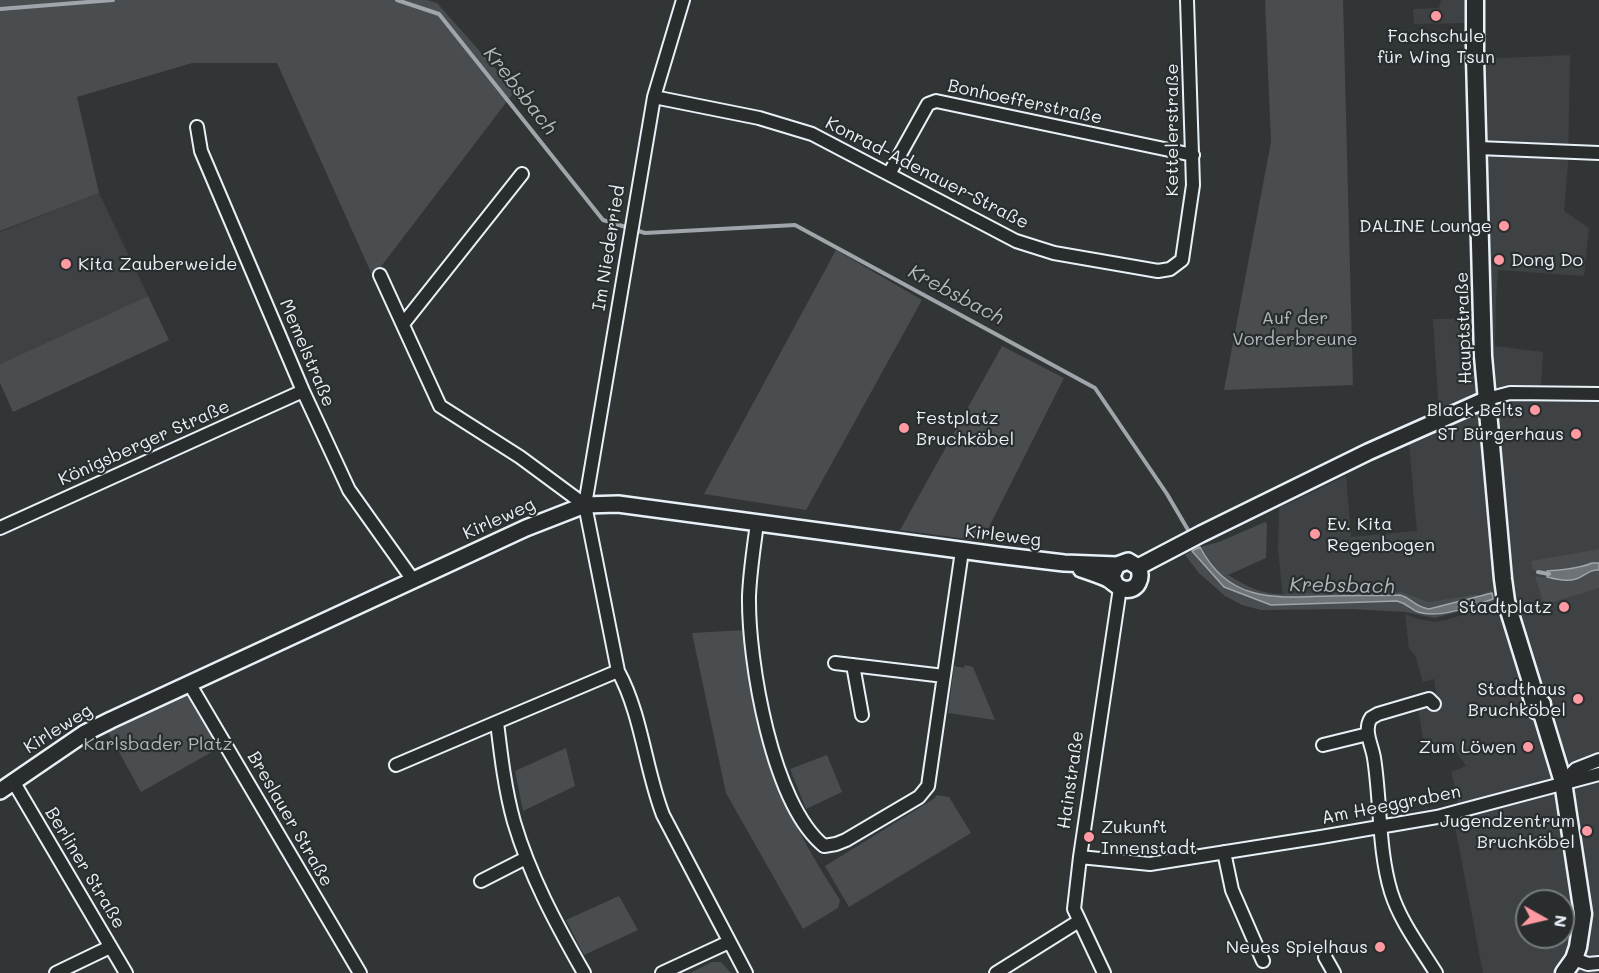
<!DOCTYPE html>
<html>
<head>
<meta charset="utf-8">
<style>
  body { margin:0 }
  #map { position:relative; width:1599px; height:973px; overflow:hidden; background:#323536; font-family:Mali,sans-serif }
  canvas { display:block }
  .north { position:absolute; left:1515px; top:889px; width:60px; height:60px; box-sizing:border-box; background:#2a2d2e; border:2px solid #767b7f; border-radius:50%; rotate:98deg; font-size:16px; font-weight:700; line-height:24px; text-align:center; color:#e8f1f8 }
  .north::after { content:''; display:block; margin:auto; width:21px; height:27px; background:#ff9aa2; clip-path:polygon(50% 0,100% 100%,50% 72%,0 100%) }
</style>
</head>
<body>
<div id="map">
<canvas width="1599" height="973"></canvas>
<div class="north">N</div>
</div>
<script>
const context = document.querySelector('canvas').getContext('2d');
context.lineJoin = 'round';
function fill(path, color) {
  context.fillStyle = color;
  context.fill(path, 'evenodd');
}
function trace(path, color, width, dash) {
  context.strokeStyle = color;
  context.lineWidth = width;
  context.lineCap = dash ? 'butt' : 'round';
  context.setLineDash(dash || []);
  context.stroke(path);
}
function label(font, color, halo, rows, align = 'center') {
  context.font = font + ' Mali,sans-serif';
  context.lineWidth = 4.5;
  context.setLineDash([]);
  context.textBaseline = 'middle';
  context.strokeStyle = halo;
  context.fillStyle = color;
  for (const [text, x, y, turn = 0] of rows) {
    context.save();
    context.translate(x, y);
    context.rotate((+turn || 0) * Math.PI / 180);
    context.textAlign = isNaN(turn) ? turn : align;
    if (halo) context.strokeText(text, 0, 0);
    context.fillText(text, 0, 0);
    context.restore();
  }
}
const built = new Path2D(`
  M1441,0H1468V23L1414,24L1413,9L1439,8Z
  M1570,55L1568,163L1564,211L1589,228L1584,276L1498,270L1496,297L1495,346L1543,352L1541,386L1571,396L1599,399V970L1597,973H1483L1454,821L1458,799L1451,772L1466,766L1450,742L1424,746L1418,707L1438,703L1434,679L1423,682L1415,655L1409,649L1405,614L1418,619L1435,622L1449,619L1495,605L1491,591L1477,596V594L1437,601L1429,602L1402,592L1300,593L1283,595L1278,551L1279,508L1346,476L1351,537L1417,531L1409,445L1440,428L1433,319L1487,318L1482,59ZM1527,901H1563V937H1527Z
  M99,193L148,296L0,364V232Z`);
const green = new Path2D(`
  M0,0H427L437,3L515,91L373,277L277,63H192L77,97L99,193L0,231Z
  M1265,0H1343L1353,385L1224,390L1271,142Z
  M836,250L922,300L806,510L704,494Z
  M148,296L169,340L13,412L0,383V364Z
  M1002,346L1064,378L982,541L900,530Z
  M1265,522L1267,524L1266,558L1228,575C1254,591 1269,597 1300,593L1402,592L1429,602L1477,594L1478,596L1491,590L1492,593L1429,609C1414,607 1412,598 1400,595C1376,596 1353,595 1330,596C1275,598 1229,603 1200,547L1219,542Z
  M1599,549V563L1582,568H1564L1547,571L1533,570L1531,561Z
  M1192,551L1224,587L1242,594L1296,603L1398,601L1434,614L1493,599L1494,602L1435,618L1405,612L1350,609L1261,610L1242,605L1225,596L1199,573L1185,555Z
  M1593,569L1599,570V588L1544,605L1535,576L1564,581L1578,578Z
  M745,630C749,671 755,712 767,752C782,804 810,854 840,900L838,908L803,929L726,793L692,633Z
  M965,665L973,667L995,720L948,713L954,666L964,668Z
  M189,692L219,748L141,792L107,730Z
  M566,748L575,786L523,811L515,771Z
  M827,755L842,792L806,809L790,769Z
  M936,795L949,797L971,833L849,907L825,866L935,798Z
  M619,896L638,930L584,955L566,920Z
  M712,962H721L731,973H690Z`);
const water = new Path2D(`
  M1200,547C1229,603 1275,598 1330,596C1353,595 1376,596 1400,595C1412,598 1414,607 1429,609L1492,593L1493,599C1471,606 1441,619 1418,612C1411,610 1409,604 1397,601L1271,605L1224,587L1192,551Z
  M1592,563H1599V570C1589,569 1585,576 1576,579C1566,582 1556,579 1547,577V571C1561,570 1579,569 1592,563Z`);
const stream = new Path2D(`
  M397,0L439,14L603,220L645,233L795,225L1095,388L1167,494L1191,535
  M0,9L113,0
  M1538,572L1549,574`);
const minor = new Path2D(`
  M683,0L654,97L585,505L618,671C642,715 645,769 663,815L746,973
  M654,97L759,118L812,134L1016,241L1054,253L1158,271L1170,269L1182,260L1193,185L1187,0
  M197,127L201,151L303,391L349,490L413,580
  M1478,148L1599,153
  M889,174L928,104L936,101L1193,155
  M380,275L440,406L520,457L585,505
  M403,324L522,174
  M1487,399L1510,393L1599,394
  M757,523C754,547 750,571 749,596C748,661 772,804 824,846L836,844L846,840L919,797L928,786L962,551
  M0,528L303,391
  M835,663L944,676
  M853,665L862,715
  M189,683L360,973
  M1434,704L1429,699L1378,714L1371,718C1363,730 1372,745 1374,758C1381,802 1378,849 1391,892C1400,921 1420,947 1436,973
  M1323,745L1368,734
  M396,765L497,722
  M13,781L126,973
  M1563,782L1576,769L1599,760
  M1224,852L1232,890L1263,961
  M1080,857L1150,864L1321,837L1437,817L1599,774
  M481,881L526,858
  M1325,957L1334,973
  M1574,959L1588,964L1599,963
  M56,973L110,947
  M584,973C556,924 530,876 514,822C505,790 501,756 497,722L618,671
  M662,973L729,942
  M996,973L1079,921
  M1104,973L1074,909L1080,857L1120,588`);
const tertiary = new Path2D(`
  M1138,567L1201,534L1368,452L1487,399
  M1081,569C1090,572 1099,575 1108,579C1113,582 1118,588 1124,589C1138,592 1143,577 1138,567L1128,561L1117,565L1112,576L1115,583
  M0,791L85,733L111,720L526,528L585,505L618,504L997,555L1064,563L1117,565`);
const secondary = new Path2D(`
  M1475,0V58L1483,356L1503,579L1506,601L1532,685L1530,691L1536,710L1542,713
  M1542,704V713L1563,782L1583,914L1578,947L1574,959L1564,973`);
const markers = [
  [1436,16,6,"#ff9aa2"],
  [1504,226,6,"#ff9aa2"],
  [1499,260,6,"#ff9aa2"],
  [66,264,6,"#ff9aa2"],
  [1535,410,6,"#ff9aa2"],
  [904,428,6,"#ff9aa2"],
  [1576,434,6,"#ff9aa2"],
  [1315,534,6,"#ff9aa2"],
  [1564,607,6,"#ff9aa2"],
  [1578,699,6,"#ff9aa2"],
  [1528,747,6,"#ff9aa2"],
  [1587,831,6,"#ff9aa2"],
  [1089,837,6,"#ff9aa2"],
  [1380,947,6,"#ff9aa2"]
];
const poiNames = [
  ["Fachschule",1436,36,"center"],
  ["für Wing Tsun",1436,57,"center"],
  ["DALINE Lounge",1492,226],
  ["Dong Do",1511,260,"left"],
  ["Kita Zauberweide",78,264,"left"],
  ["Black Belts",1523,410],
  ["Festplatz",916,418,"left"],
  ["Bruchköbel",916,439,"left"],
  ["ST Bürgerhaus",1564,434],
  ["Ev. Kita",1327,524,"left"],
  ["Regenbogen",1327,545,"left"],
  ["Stadtplatz",1552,607],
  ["Stadthaus",1566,689],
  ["Bruchköbel",1566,710],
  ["Zum Löwen",1516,747],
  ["Jugendzentrum",1575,821],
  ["Bruchköbel",1575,842],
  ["Zukunft",1101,827,"left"],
  ["Innenstadt",1101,848,"left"],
  ["Neues Spielhaus",1368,947]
];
const streetNames = [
  ["Bonhoefferstraße",1025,102,12],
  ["Kettelerstraße",1172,130,-90],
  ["Konrad-Adenauer-Straße",927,173,27],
  ["Im Niederried",609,248,-81],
  ["Hauptstraße",1464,328,-92],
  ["Memelstraße",307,353,67],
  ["Königsberger Straße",144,443,-24],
  ["Kirleweg",499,519,-24],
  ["Kirleweg",1003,536,7],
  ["Kirleweg",58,729,-32],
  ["Hainstraße",1071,780,-82],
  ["Am Heeggraben",1391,805,-11],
  ["Breslauer Straße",290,819,60],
  ["Berliner Straße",85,868,59]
];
const parkNames = [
  ["Auf der",1295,318],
  ["Vorderbreune",1295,339],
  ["Karlsbader Platz",158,744]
];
const waterNames = [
  ["Krebsbach",520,91,52],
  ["Krebsbach",956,295,28],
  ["Krebsbach",1342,586,1]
];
fill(built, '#3f4244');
fill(green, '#494d4f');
fill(water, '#6e7376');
trace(water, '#9fa5aa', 1.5);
trace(stream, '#9fa5aa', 4);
trace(minor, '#e8f1f8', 16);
trace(tertiary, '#e8f1f8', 20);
trace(secondary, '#e8f1f8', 21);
trace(minor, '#2a2d2e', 12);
trace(tertiary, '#2a2d2e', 15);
trace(secondary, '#2a2d2e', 16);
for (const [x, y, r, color] of markers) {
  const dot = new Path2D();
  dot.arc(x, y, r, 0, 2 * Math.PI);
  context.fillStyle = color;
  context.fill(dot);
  trace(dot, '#2a2d2e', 2);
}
label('18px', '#e8f1f8', '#2a2d2e', poiNames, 'right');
label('18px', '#e8f1f8', '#2a2d2e', streetNames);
label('18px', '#b0b8bd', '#2a2d2e', parkNames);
label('italic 20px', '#b1b8be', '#2a2d2e', waterNames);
</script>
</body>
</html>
